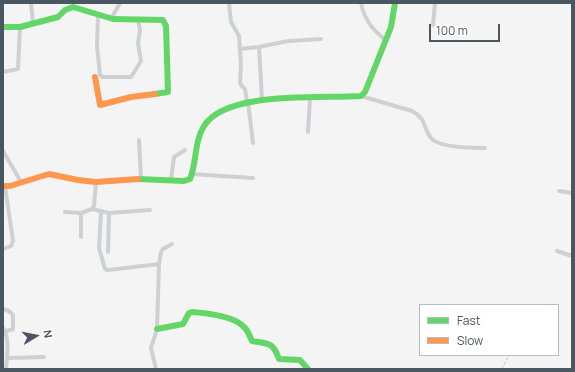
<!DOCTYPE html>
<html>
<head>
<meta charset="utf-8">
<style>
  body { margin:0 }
  #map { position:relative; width:575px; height:372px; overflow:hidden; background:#f4f4f4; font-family:Manrope,sans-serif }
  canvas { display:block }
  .frame { position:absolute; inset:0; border:4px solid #4a5661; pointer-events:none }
  .legend { position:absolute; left:419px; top:304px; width:140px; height:52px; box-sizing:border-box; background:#fff; border:1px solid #b7bbc0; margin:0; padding:5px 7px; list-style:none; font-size:12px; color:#4a5661 }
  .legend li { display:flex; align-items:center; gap:8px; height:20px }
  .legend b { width:20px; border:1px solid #b7bbc0 }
  .north { position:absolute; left:16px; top:316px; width:40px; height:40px; -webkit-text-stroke:3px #fff; paint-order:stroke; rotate:80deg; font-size:11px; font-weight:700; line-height:16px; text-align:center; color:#4a5661 }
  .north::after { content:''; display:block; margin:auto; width:14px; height:18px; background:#4a5661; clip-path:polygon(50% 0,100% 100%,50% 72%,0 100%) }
  .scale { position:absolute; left:429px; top:24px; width:71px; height:18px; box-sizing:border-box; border:2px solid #4a5661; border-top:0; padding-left:5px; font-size:12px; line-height:14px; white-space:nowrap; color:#4a5661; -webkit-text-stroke:3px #fff; paint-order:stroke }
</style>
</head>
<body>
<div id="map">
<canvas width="575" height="372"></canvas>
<div class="frame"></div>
<ul class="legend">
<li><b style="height:5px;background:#63d668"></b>Fast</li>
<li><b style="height:5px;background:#ff974d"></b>Slow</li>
</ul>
<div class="north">N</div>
<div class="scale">100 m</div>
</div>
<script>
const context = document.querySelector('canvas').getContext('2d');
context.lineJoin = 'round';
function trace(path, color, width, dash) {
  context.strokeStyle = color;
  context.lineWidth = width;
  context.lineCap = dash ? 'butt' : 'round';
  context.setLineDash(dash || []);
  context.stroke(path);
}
const path = new Path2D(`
  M502,369L509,355`);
const street = new Path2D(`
  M31,3L33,24
  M229,3L231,22L239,36L241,65L240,82L241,85L245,89L247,102
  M361,3C364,19 373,31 386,40
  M98,15L97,46L100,75L103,77H131L141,61L138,43L140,30L138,19
  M111,19L120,3
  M433,25L435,3
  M240,49L259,47
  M3,72L18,69L20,27
  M361,96L412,111C428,120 422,127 431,138C439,148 473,148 485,148
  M262,100L259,47L288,41L321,39
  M248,102L253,143
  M308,132L310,98
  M139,140L141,179
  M3,151L21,182
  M192,174L253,178
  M171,180L174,157L185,150
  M559,191L572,193
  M92,209L109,213L150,210
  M65,212L81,213
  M101,212L99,248L105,269L108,270L159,264
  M81,237V213L92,209L94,206L96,182
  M3,249L11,246L13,241L5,186
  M557,251L572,256
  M108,252L109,213
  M3,309L9,311L13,315V329L6,331
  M3,328C10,337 7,358 6,369
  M7,358L44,357
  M156,369L151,348L157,329L159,264L161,252L163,249L172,244`);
const fast = new Path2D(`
  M3,27H20L58,17L65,10L73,7L113,19L163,20L166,26L168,92L155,94
  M138,179L184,181L190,179C197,162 194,142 204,126C226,90 323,99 361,96L365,92L391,27L395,3
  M157,329L183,324L189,313L192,312C206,313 234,316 244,327C248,330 250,337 252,341C269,344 273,342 279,359L300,360L308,369`);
const slow = new Path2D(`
  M95,77L100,105L131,97L155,94
  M3,186H10L49,174L78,180L96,182L138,179`);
trace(path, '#bcc7c4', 1, [3, 2]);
trace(street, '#ced0d2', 4);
trace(fast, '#63d668', 6);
trace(slow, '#ff974d', 6);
</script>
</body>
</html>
